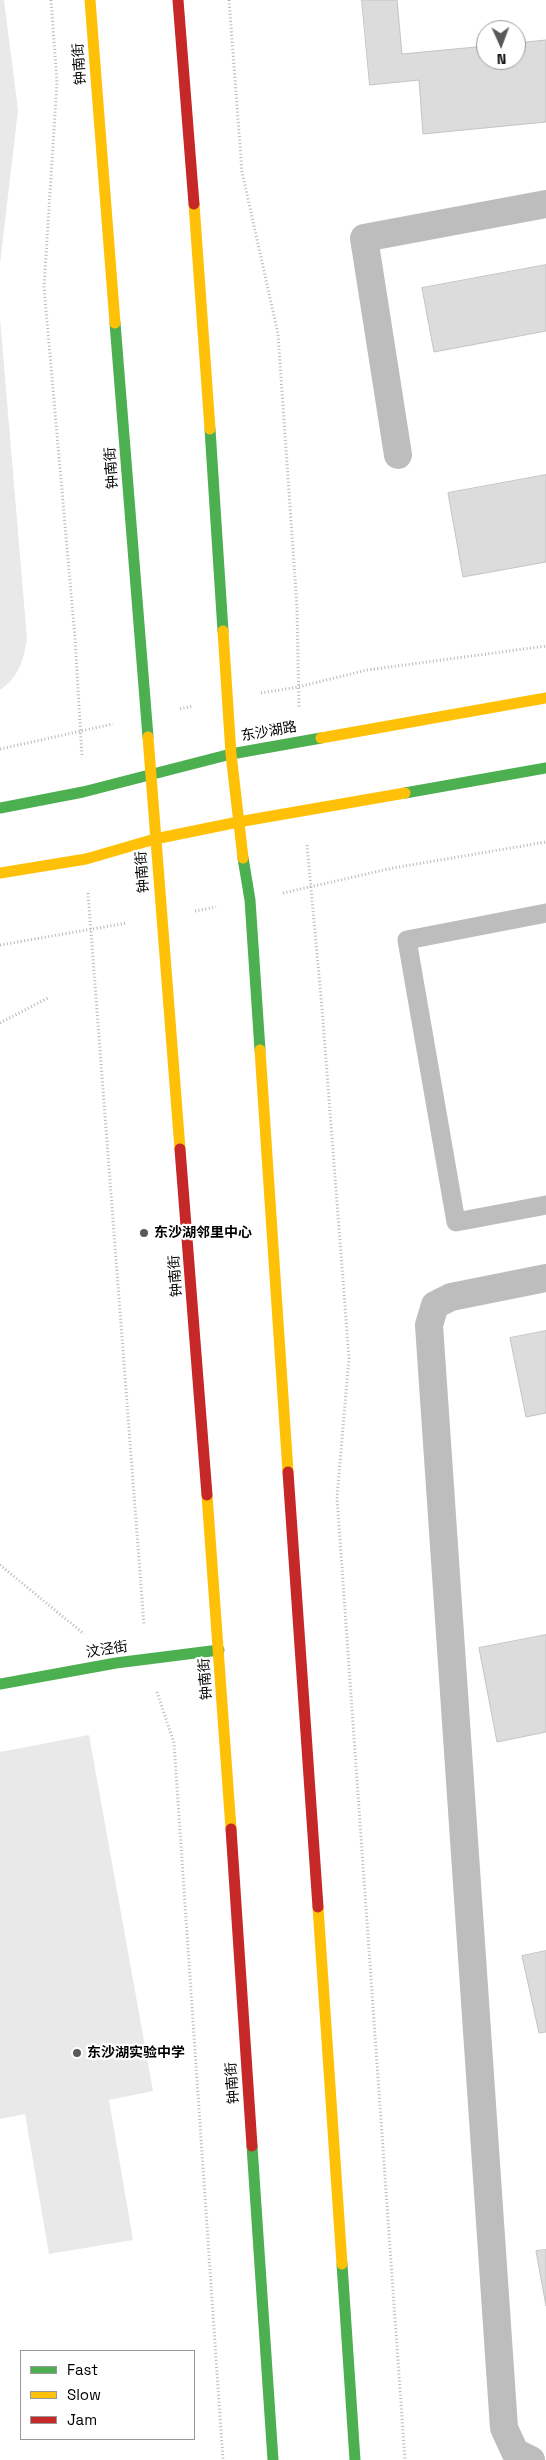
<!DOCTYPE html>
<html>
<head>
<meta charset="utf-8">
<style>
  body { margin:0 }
  #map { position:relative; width:546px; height:2460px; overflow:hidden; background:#fff; font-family:"Space Grotesk",sans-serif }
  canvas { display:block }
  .legend { position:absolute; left:20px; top:2350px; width:175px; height:90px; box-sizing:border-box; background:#fff; border:1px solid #999; margin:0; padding:6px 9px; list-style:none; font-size:15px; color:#000 }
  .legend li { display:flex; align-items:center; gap:10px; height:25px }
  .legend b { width:25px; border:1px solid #999 }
  .north { position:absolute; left:476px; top:20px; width:50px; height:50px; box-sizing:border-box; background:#fff; border:1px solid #999; border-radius:50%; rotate:178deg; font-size:14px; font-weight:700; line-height:20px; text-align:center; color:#000 }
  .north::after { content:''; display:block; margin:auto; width:18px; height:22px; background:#595959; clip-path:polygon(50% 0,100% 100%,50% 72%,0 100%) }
</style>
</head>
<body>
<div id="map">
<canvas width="546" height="2460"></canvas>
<ul class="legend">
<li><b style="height:6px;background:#4caf50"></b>Fast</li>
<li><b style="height:6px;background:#ffc107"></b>Slow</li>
<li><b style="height:6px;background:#c62828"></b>Jam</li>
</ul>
<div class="north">N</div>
</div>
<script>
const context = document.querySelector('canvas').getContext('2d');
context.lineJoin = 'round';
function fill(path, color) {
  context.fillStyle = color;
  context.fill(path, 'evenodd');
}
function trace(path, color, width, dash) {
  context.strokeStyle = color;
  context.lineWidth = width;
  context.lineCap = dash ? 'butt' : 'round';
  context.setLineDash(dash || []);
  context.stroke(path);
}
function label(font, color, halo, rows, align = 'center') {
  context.font = font + ' "Space Grotesk","Noto Sans SC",sans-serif';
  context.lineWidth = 4.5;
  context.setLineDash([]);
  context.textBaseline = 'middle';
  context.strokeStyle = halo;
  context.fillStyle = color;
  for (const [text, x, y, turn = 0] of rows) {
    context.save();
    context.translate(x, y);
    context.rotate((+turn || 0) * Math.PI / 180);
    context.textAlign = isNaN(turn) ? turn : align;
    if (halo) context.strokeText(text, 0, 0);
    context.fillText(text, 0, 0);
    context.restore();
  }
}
const green = new Path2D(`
  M0,0H4L18,110L0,264Z
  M0,318L27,639C23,661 19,677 0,690Z
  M89,1735L153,2091L109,2100L133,2240L49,2254L25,2114L0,2119V1752Z`);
const building = new Path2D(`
  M362,0H397L402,54L486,46V60H516V43L546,40V122L423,134L419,80L370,85Z
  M546,265V331L434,352L422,288Z
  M546,475V562L463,577L448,493Z
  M546,1331V1413L526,1417L510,1338Z
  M546,1635V1732L497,1742L479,1648Z
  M546,1951V2032L539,2033L522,1956Z
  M546,2250V2306L536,2251Z`);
const path = new Path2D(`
  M51,0L57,82L44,287L75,638L82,757
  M229,0L242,172L278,334L297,607L299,707
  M261,693L298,687L367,670L546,646
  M180,709L193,706
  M0,749L113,724
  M307,845L322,1008L349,1358L337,1497L405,2460
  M88,893L144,1625
  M283,893L393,868L546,842
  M195,911L216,907
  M0,945L127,923
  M0,1023L48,998
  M0,1565L84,1634
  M157,1692L174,1743L223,2460`);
const lane = new Path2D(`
  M546,913L407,940L456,1222L546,1205`);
const street = new Path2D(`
  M398,455L364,238L546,204
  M531,2460L515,2452L504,2428L429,1325L435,1305L451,1297L546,1278`);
const fast = new Path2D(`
  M115,323L148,737
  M210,429L223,631
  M405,793L546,768
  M0,808L83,792L231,754L321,738
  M243,858L250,900L260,1050
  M0,1684L116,1663L219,1650
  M252,2146L273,2460
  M342,2264L355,2460`);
const slow = new Path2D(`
  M90,0L115,323
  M194,204L210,429
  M223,631L231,754L243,858
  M148,737L180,1149
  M321,738L546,698
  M0,873L86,859L155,839L238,822L405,793
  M260,1050L288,1472
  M207,1495L231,1829
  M318,1907L342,2264`);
const jam = new Path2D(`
  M178,0L194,204
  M180,1149L207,1495
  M288,1472L318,1907
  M231,1829L252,2146`);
const markers = [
  [144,1233,5,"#595959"],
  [77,2053,5,"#595959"]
];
const streetNames = [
  ["钟南街",80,64,-94],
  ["钟南街",112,468,-94],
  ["东沙湖路",269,732,-10],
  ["钟南街",143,872,-94],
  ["钟南街",176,1276,-94],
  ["汶泾街",107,1650,-9],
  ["钟南街",206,1679,-94],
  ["钟南街",233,2083,-94]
];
const poiNames = [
  ["东沙湖邻里中心",154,1233],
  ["东沙湖实验中学",87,2053]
];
fill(green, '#e9e9e9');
fill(building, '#dcdcdc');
trace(building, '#c4c4c4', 1);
trace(path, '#b8b8b8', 3, [1, 2.5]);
trace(lane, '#bdbdbd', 19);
trace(street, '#bdbdbd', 28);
trace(fast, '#4caf50', 11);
trace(slow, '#ffc107', 11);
trace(jam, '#c62828', 11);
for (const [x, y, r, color] of markers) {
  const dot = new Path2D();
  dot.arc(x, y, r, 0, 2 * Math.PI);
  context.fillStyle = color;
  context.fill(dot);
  trace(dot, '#fff', 2);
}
label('14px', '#000', '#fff', streetNames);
label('bold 14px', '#000', '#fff', poiNames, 'left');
</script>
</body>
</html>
